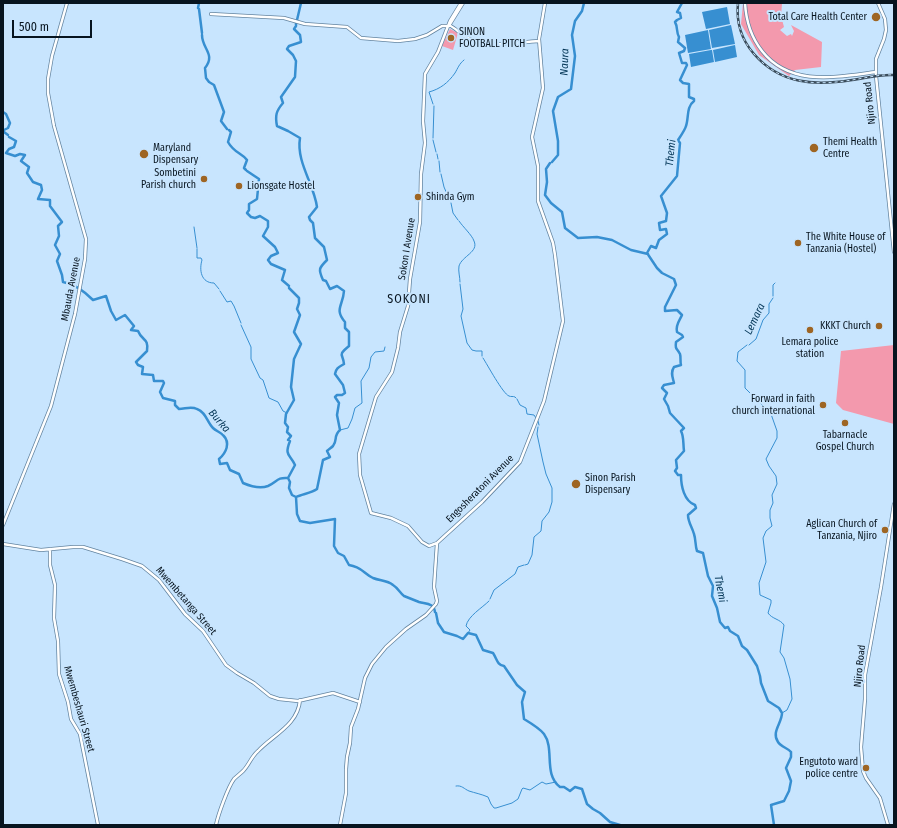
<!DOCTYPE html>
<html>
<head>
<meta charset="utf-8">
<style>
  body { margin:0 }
  #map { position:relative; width:897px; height:828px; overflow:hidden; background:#c8e5fe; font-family:"Fira Sans Condensed",sans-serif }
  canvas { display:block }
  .frame { position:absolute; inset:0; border:4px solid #07141f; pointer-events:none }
  .scale { position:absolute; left:12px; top:20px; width:80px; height:18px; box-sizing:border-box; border:2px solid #07141f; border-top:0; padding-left:5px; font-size:12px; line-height:14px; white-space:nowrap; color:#07141f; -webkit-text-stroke:3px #c8e5fe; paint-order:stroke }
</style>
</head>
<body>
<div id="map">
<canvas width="897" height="828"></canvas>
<div class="frame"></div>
<div class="scale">500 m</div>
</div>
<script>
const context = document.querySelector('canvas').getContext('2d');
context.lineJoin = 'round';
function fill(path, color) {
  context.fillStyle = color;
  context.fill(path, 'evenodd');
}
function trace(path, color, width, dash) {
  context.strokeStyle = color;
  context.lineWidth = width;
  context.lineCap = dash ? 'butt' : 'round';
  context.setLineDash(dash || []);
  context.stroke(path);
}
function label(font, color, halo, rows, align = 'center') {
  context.font = font + ' "Fira Sans Condensed",sans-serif';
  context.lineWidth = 4;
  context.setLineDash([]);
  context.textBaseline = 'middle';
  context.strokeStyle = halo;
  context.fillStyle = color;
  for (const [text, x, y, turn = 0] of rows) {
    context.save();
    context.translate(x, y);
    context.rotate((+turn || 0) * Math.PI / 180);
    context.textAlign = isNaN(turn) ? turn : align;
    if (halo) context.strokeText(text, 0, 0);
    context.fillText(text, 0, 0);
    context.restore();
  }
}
const green = new Path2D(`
  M743,3H787L788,4H782L781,16L784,27L780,30L787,36L791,34L792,36L794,31L791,25L822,42L821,67L795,70L789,76L759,55L741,24Z
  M450,29L458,33L453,50L442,46Z
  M894,345V424L843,410L836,403L841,351Z`);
const water = new Path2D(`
  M727,7L730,24L706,29L702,12Z
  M731,25L735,44L712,48L709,30Z
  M708,30L711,49L688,53L685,35Z
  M735,45L737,57L715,62L713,50Z
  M711,50H712L714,62L691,67L689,54Z`);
const stream = new Path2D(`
  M433,104L429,92C440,89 448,83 455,73C458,68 459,64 464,60
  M433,138L434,106
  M433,140L436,152
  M437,154L438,159
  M439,161L440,172
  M441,174L444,187L450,201
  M451,203L453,213L458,220
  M459,221C463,227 472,235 474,241C479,252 462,256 459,266C458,271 460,277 460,282
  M194,227L197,248
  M197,249V258H201L202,260C199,270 201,283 214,283L219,289
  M460,284L463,309L461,316L467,343L472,350L476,351H482V356
  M220,291L227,302L231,301L234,306L241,323
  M773,296V285L775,283
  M241,325L251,347V359L260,378L263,380L269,398L278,402L283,411L287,413
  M747,345L738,352L737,361L745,370V388L771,414L777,431V438L766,459L769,466L776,476L777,484L772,495L773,503L770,510V518L772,526L766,531L763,538L766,562L759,583L760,595L771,600V603L768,613C772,619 780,619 784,625L780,652L784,658L790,679L792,699L787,710L782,713
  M749,345L756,339L763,320L769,313V304L773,298
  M483,358C487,364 503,394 509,396C511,397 513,396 515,397L516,398
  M517,399L520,405L526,408L527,414L534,415L536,418
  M538,421L539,425
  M340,430L348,428L352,419L355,408L362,403L361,381L369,368L371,357L375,352L384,351L385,347
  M525,565L528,564L532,555L534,537L541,531L542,521L549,512L552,502V488L546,474L543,462L537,434L538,427
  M490,599L494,590L515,574L518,567L524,565
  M468,633L470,630L466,626C468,616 482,608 489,601
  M456,786C462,785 464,789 469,791C475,793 481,794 488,797L491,804L494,808H496L512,803L518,799L522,789L523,788L530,790L542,782L546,784L556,782`);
const river = new Path2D(`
  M682,3L677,12L680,13L681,18L677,20L675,22C678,27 676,32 679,37L678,42L685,48L684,51L679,53L682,63H686L687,65L680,80L683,83L689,84V97L694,99V101C686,107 689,118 686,126C685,130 680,137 678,140L680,143L677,176L661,196L667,213L666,221L659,223L660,230L666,229L667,234L659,240L656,248L651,246L647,253L657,268L662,273L674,279L676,285L665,307V311L677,310L682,315C680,320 675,325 677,332L682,335L683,337L676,342C675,350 677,348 680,354C681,357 680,362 681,365L674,367C670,373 673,378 674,383L664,385L662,388L667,393L664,399L668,406L670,413L684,428L681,431C684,436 683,444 684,451L676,460L677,468L675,471L678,475H681C681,486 684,501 695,505L696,508L688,515C688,522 692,527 694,534C696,540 695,545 697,551L703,553L708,576L713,586L712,596L717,608L720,622L725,628L728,627L730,631L738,636L742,646L747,650L757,666L760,676L761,683L768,701L779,708L782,713C782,723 771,732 778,742C781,747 788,748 791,752V757L786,768L791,781L789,791L784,801L771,805L774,825
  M198,8L199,3
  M199,9L202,33
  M297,20L301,3
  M296,23V26L294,29L300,35L301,42L289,46L287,49L293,55L296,61L295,77L281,97L283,103C276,111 275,116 277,126L288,131L300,138C296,162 314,184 317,207L309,217L310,220L313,223L315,238L324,247L327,260C319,268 318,269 323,280L326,281L330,289L337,286L344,291C343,306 334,309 345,322V328L349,332V346C337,356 343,353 344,364C339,367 336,368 335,374L343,385L345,393L342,395H337L335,397L339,403L337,415L340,430C333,436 338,440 333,446C331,448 329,449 327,451L330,457L323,460L317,489C312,493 302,494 296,497L297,514L300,521L310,523L335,519L334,546L338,553L344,556L349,565C362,567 363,573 373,578C380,581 387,580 393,585C398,588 400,593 404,596C409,598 414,600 419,602C426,604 434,603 435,612
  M202,35C202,49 216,54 205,68L206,78L209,82L214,85L224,112L221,121L227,129
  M3,112L6,114L10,123L8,128L4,130
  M229,130L231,132L228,142C234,153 242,153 247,160L244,168L246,170
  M4,132L8,135
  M9,137L16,141L14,147L9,149L6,153L15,156L20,154L25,155L21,161L29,167L27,173L33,182L41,185L42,190L38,199L50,200V206L62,222L58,226L59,236L55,245L60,254L57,261L62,275L63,282C75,284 84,291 93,300L106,296L111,311L116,320L125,315L134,326L131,330L138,331C142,341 149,338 147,351L136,362L138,365L143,367L142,374L153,375L154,381H163L164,383L160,392L163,398L175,401V405L179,409C185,409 191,406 197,409C206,412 207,422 213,428C216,431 220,432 223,435C231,443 226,453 219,459L220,464L227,463L230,470L239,474L243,483C250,486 260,489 268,486C277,482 277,477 288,478L290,482L289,488L292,495L296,497
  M552,162L558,155V141L553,111L558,97L571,89L575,56L572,35L575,21L582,11L584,3
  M550,163L546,169L547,182L545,195L551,203L562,212L565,228L578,238L597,237L612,240L631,250L648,254
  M247,171L259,179L258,187
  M258,189L257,199L249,204V210L247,213L251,217L255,218L260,216L268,221V227L263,236L275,247L278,253L271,256L268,260L271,264L285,270L282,280L289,286
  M288,478L295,465C290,454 284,456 290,441L288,440L291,436L287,432L288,427L285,423L286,414L294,400L291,387L294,359L301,344L294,332L300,315L297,309L299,303V298L289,288
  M436,613L438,623L444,632L457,636L463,639L468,633L476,635L483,650L493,653C497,659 497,665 504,666L517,685L525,692L522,702L524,719C529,722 541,730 544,734C555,749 543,774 560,787H564L570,791L575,787L582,789L587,804L593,809L600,813L610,822L620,825`);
const tertiary = new Path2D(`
  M461,3L450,21L438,52L425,74L423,121L425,143L421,174L420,222L410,279L408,306L400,332L398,348L392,372L376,397L359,454L360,475L371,513L391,518L408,526L422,542L429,546L437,543L482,502L520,462L544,401L563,321L555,255L553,243L538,201V166L532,137L543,88L539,39L545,3
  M745,3C746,21 751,37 762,51C790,87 836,77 876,72
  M878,3L885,19L886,30L884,39L876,59V76L894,252
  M211,14L284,18L305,24L347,27L361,38L398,41L415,39L427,35L442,26H449
  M450,24L463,3
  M449,25C457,29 462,36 470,39C491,49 517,42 539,41
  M3,525L51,406L75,314L85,259L86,239L54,126L48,93V79L52,56L67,3
  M3,544L41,550L73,547H83L122,559L142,566L159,580L185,614L203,631L226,665L237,673L254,683L270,696L279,699L298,701L333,693L360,702
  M50,549V565L55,585L54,618L58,641L59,674L68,702L71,719L80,734L98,825
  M216,825C218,815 228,787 234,779C237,776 240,774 243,771C249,765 251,757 258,751C273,735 298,725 300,700
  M340,825L346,793V769L347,757L350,743L351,727L358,709L365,678L372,664L386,647L406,629L426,615L436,604L437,601L434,587L437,543
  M888,825L880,798L866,778L863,771L861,747L865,699V675L881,587L894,504`);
const rail = new Path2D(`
  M738,3C736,22 741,39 754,54C780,84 814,86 852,80C866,78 880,74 894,75`);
const markers = [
  [876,17,5,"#9e6523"],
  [451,38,4,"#9e6523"],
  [814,148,5,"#9e6523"],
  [144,154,5,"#9e6523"],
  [204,179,4,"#9e6523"],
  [239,186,4,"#9e6523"],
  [418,197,4,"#9e6523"],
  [798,243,4,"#9e6523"],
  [879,326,4,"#9e6523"],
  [810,330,4,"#9e6523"],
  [823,405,4,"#9e6523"],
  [845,423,4,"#9e6523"],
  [576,484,5,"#9e6523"],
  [885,530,4,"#9e6523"],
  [866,768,4,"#9e6523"]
];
const poiNames = [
  ["Total Care Health Center",867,17,"right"],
  ["SINON",459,32],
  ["FOOTBALL PITCH",459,44],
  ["Themi Health",823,142],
  ["Centre",823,154],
  ["Maryland",153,148],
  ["Dispensary",153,160],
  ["Sombetini",196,173,"right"],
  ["Parish church",196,185,"right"],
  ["Lionsgate Hostel",247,186],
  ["Shinda Gym",426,197],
  ["The White House of",806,237],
  ["Tanzania (Hostel)",806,249],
  ["KKKT Church",871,326,"right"],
  ["Lemara police",810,342,"center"],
  ["station",810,354,"center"],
  ["Forward in faith",815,399,"right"],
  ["church international",815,411,"right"],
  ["Tabarnacle",845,435,"center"],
  ["Gospel Church",845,447,"center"],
  ["Sinon Parish",585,478],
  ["Dispensary",585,490],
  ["Aglican Church of",877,524,"right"],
  ["Tanzania, Njiro",877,536,"right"],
  ["Engutoto ward",858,762,"right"],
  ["police centre",858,774,"right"]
];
const streetNames = [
  ["Njiro Road",870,103,-96],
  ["Sokon I Avenue",407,249,-81],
  ["Mbauda Avenue",71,289,-79],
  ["Engosheratoni Avenue",480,489,-45],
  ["Mwembetanga Street",186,601,49],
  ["Njiro Road",860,666,-84],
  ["Mwembeshauri Street",79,709,74]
];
const waterNames = [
  ["Naura",565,62,-88],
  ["Themi",671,153,-84],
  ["Lemara",755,319,-65],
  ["Burka",219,421,49],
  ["Themi",720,589,79]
];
const quarterNames = [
  ["SOKONI",409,300]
];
fill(green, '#f399ad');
fill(water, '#378fd1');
trace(stream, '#378fd1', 1);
trace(river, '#378fd1', 2.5);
trace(tertiary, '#6384a0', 4);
trace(tertiary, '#fff', 2.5);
trace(rail, '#3b4d5c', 2.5);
trace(rail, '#c8e5fe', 1, [3]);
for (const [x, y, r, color] of markers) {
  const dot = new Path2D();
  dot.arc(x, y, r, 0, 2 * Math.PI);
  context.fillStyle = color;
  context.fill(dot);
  trace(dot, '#c8e5fe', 1.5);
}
label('10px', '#07141f', '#c8e5fe', poiNames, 'left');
label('10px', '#07141f', '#c8e5fe', streetNames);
label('italic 11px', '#043657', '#c8e5fe', waterNames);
context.letterSpacing = '1px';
label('12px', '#07141f', '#c8e5fe', quarterNames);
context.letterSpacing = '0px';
</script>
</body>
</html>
